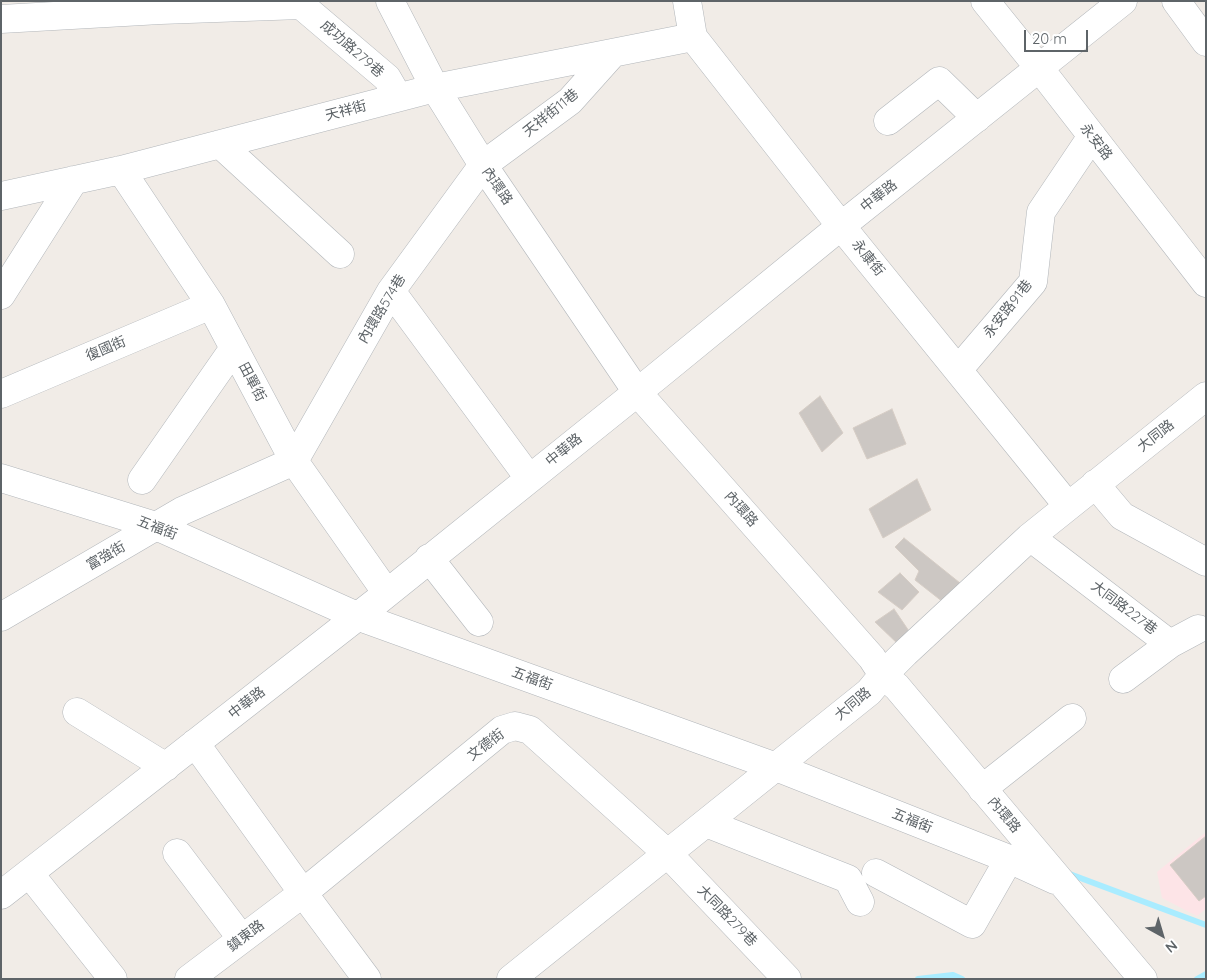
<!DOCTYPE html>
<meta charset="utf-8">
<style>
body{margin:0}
#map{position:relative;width:1207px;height:980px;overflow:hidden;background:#f1ece7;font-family:Quicksand,sans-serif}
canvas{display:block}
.frame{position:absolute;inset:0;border:2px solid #5e6468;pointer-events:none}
.north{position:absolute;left:1137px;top:910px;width:50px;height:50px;-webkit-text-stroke:4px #fff;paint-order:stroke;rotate:141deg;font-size:14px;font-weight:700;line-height:20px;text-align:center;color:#5e6468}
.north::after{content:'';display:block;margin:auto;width:18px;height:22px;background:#5e6468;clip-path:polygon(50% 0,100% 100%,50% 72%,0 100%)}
.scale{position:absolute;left:1024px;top:30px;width:64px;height:22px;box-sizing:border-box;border:2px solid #5e6468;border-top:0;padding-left:6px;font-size:15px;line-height:18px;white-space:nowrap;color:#5e6468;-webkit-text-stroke:4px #fff;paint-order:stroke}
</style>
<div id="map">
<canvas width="1207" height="980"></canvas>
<div class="frame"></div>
<div class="north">N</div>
<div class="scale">20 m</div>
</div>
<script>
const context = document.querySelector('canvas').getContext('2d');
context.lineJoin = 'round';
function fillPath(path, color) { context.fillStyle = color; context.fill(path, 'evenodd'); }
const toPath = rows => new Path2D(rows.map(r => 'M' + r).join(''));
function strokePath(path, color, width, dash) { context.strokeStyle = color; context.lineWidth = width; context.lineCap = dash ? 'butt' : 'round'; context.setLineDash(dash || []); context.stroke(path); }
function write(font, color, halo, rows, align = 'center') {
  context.font = font + ' Quicksand,"Noto Sans TC",sans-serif'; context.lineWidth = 4; context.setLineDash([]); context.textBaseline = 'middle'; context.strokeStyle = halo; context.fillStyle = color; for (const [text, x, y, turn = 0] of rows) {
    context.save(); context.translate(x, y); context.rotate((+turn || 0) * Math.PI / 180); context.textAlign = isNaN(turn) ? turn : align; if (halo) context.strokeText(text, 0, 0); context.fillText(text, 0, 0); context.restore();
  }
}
fillPath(toPath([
 [1206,832,1206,909,1197,916,1162,898,1157,872]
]), '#fde4e7');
strokePath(toPath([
 [1067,873,1206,925],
 [918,979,953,975,962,979],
 [1197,979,1206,974]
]), '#a9ecff', 6);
const building = toPath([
 [820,396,843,433,822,452,799,413,820,396],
 [892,409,906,444,867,459,853,428,892,409],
 [917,479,931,510,883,538,869,509,917,479],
 [904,538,960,583,943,602,915,580,919,571,895,547,904,538],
 [900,573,919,592,902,610,878,592,900,573],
 [894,609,911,634,900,646,875,622,894,609],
 [1206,836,1206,896,1199,901,1170,865,1206,836]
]);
fillPath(building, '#ccc7c3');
strokePath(building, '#d6cdc5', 1);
const minor = toPath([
 [390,1,435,88,483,165,637,392,872,658,883,675,897,687,1143,979],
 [687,1,693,37,841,226,1068,506],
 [985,1,1040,69,1206,283],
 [1176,1,1206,42],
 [1,19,160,10,301,5,387,78,398,97],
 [888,121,939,81,977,118],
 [220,144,340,254],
 [121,170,211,305,294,461,386,592],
 [1,196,121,170,435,88,693,37],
 [391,291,529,478],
 [1,295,74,180],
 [958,370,1033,282,1041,212,1092,136],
 [1,394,211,305],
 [1,478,156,526,357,616,776,767,1009,859,1055,880],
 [142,480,234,348],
 [1095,484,1122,516,1206,562],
 [1030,537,1170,644,1123,679],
 [429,558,479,622],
 [1,617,182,511,294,461,391,291,483,165,570,101,613,53],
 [1170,644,1198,629],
 [77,712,166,767],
 [195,743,303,893,367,979],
 [982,789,1072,718],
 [706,823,848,879,860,902],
 [177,853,242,939],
 [29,873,113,979],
 [876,873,972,924,1009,859],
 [1,895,380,599,655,378,841,226,1123,1],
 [189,979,303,893,502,730,515,726,530,730,668,854,787,979],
 [511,979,869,692,883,675,905,653,1030,537,1206,396]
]);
strokePath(minor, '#b2b6ba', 29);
strokePath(minor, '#fff', 28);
write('14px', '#5e6468', '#fff', [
 ["成功路279巷",352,49,41],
 ["天祥街",346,111,-15],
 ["天祥街11巷",551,113,-39],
 ["永安路",1096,142,52],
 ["內環路",497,186,56],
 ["中華路",879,196,-38],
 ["永康街",868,258,51],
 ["內環路574巷",382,309,-59],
 ["永安路91巷",1008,309,-52],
 ["復國街",106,349,-23],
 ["田單街",252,382,62],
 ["大同路",1156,436,-38],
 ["中華路",564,450,-39],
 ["內環路",741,509,49],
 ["五福街",157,528,21],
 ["富強街",106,556,-30],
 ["大同路227巷",1124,608,37],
 ["五福街",532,679,20],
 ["中華路",247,703,-38],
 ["大同路",853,704,-40],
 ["文德街",486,745,-37],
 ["內環路",1004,815,50],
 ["五福街",912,821,22],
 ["大同路279巷",727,916,46],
 ["鎮東路",246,936,-37]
]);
</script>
